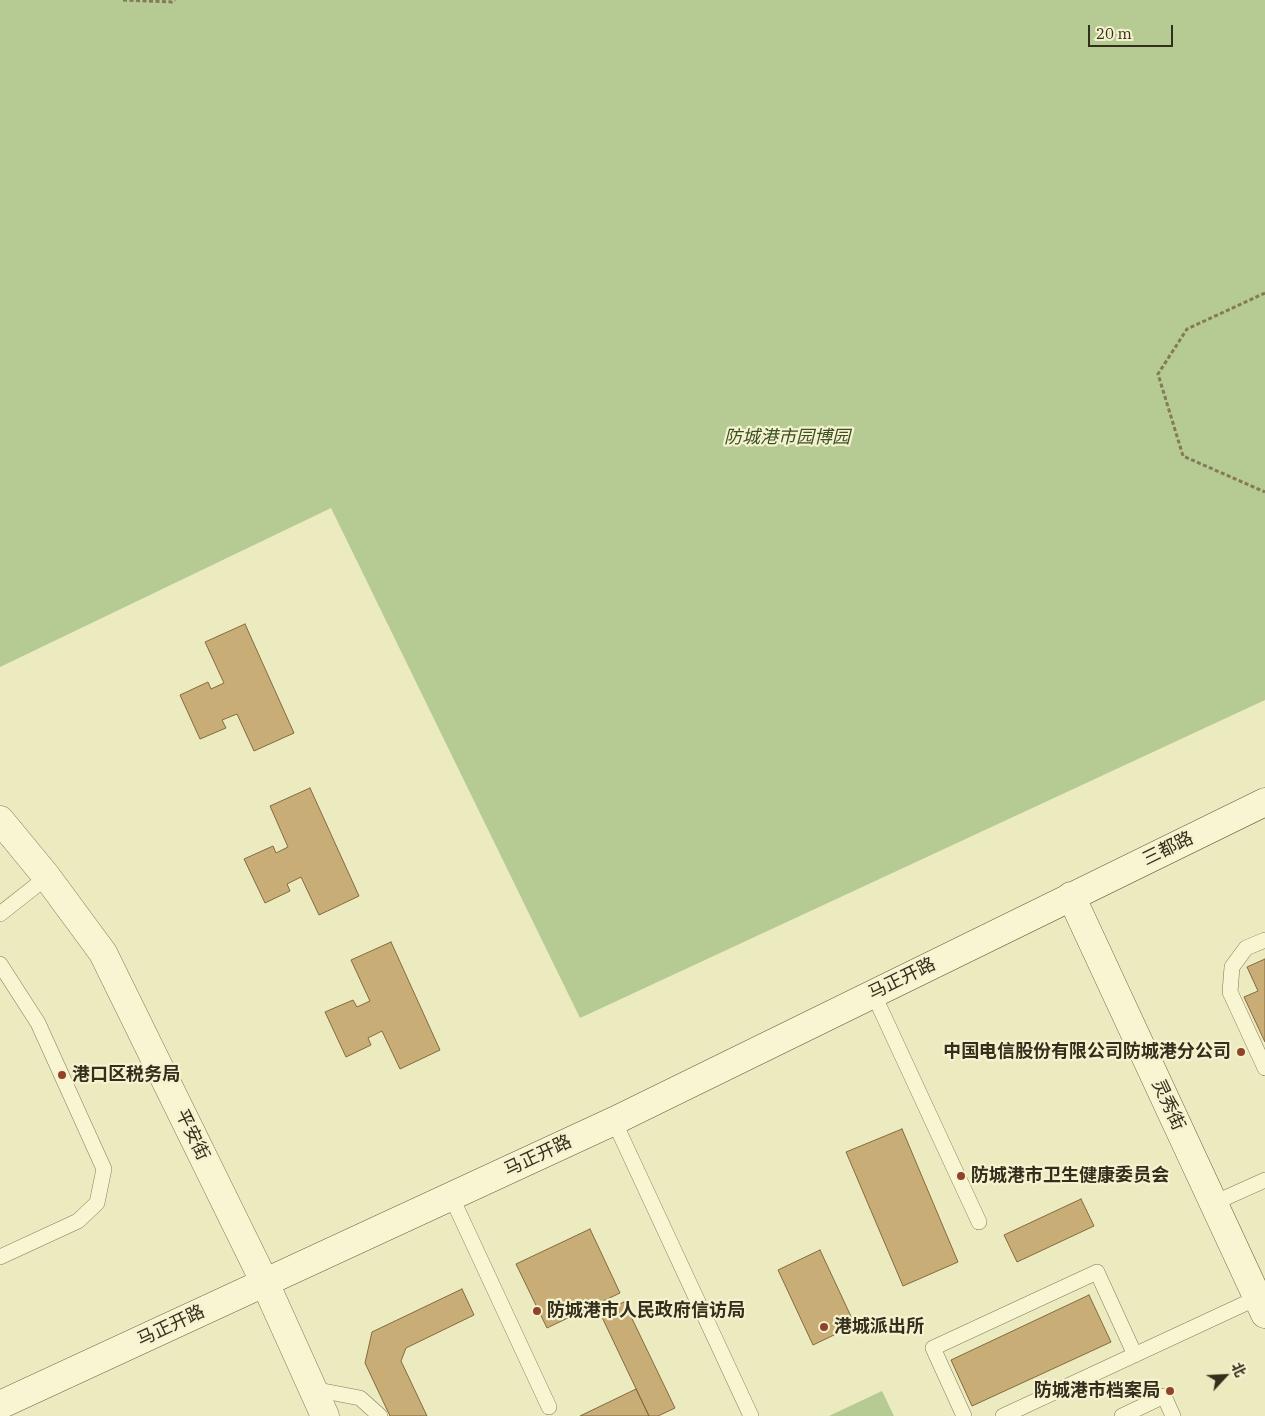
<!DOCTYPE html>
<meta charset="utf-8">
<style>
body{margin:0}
#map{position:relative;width:1265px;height:1416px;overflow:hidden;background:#eceabf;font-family:"IBM Plex Serif","Noto Sans SC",serif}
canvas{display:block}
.north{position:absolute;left:1200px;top:1351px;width:50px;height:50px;-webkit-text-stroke:4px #f4f2cf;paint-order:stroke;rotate:65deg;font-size:14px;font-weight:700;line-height:20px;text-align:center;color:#342e1c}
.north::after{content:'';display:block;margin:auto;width:18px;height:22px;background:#342e1c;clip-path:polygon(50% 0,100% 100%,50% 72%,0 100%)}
.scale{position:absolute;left:1088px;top:25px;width:85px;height:22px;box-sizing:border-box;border:2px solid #342e1c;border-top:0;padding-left:6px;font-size:15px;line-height:18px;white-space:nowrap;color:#342e1c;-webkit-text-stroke:4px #f4f2cf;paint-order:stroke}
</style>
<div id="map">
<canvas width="1265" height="1416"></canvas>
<div class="north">北</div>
<div class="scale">20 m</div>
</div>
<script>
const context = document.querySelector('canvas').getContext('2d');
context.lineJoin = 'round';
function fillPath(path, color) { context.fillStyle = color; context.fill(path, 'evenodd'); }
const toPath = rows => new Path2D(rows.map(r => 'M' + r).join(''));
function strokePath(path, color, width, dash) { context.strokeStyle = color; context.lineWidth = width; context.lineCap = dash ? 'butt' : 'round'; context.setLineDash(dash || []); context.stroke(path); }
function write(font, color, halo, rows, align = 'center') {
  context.font = font + ' "IBM Plex Serif","Noto Sans SC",serif'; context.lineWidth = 4.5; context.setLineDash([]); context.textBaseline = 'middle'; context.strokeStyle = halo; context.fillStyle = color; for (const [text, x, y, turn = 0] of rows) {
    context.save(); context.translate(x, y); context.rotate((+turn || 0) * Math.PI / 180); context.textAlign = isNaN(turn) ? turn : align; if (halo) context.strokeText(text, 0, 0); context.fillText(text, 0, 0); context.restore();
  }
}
fillPath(toPath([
 [0,0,1265,0,1265,700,580,1018,331,508,0,667],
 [882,1391,894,1416,829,1416]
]), '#b6ca94');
const building = toPath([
 [245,624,294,733,254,751,237,714,222,720,226,728,200,739,180,695,208,682,211,689,224,683,205,642,245,624],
 [310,788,359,896,319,915,301,877,287,884,290,891,265,903,244,859,273,846,276,853,288,847,270,806,310,788],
 [391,942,440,1050,400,1069,382,1031,368,1038,371,1045,346,1057,325,1012,353,1000,357,1007,370,1001,351,960,391,942],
 [1265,959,1265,1042,1244,997,1258,991,1247,967,1265,959],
 [902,1129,958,1262,903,1286,846,1152,902,1129],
 [1081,1199,1094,1226,1017,1262,1004,1235,1081,1199],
 [590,1229,620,1293,547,1328,516,1264,590,1229],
 [820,1250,855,1325,813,1345,778,1270,820,1250],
 [462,1289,474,1315,406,1348,401,1361,427,1416,390,1416,365,1363,372,1332,462,1289],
 [1089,1295,1111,1342,972,1406,951,1360,1089,1295],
 [624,1302,675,1408,658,1416,649,1416,600,1313,624,1302],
 [636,1389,649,1416,580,1416,636,1389]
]);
fillPath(building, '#c9ad76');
strokePath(building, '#836a3f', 1);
const service = toPath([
 [0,914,47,877],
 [1265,940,1246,948,1232,967,1230,992,1265,1068],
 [0,964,38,1023,104,1169,97,1203,78,1221,0,1257],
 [873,993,979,1222],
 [614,1121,751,1416],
 [451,1196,549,1407],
 [1214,1203,1265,1180],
 [313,1389,360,1398,380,1416],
 [964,1416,933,1348,1097,1272,1135,1355],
 [1003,1416,1257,1298],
 [1122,1416,1164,1396,1173,1416]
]);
const minor = toPath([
 [0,820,47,877,103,953,265,1283,325,1416]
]);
const secondary = toPath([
 [1071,896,1265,1314],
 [0,1405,614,1121,1265,802]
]);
strokePath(service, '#847a58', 16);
strokePath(minor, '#847a58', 29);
strokePath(secondary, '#665b3c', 29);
strokePath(toPath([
 [123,0,172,2,175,0],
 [1265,293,1187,329,1158,374,1183,456,1265,492]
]), '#847a58', 3, [4, 2.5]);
strokePath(service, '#f7f5d2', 15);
strokePath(minor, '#f7f5d2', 28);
strokePath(secondary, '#f7f5d2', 28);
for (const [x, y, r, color] of [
 [1241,1052,5,"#91432a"],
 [62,1075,5,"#91432a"],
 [961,1176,5,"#91432a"],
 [537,1311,5,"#91432a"],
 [824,1327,5,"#91432a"],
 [1170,1391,5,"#91432a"]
]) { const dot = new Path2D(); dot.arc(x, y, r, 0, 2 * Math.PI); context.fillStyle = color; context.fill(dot); strokePath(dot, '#f4f2cf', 2); }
write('italic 18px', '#3a5023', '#f4f2cf', [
 ["防城港市园博园",787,438]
]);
write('18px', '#342e1c', '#f4f2cf', [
 ["三都路",1168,849,-26],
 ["马正开路",902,979,-26],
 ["灵秀街",1168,1105,65],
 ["平安街",192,1135,64],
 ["马正开路",538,1156,-25],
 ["马正开路",171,1326,-25]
]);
write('bold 18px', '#342e1c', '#f4f2cf', [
 ["中国电信股份有限公司防城港分公司",1231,1052,"right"],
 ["港口区税务局",72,1075],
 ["防城港市卫生健康委员会",971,1176],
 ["防城港市人民政府信访局",547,1311],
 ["港城派出所",834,1327],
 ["防城港市档案局",1160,1391,"right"]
], 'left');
</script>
